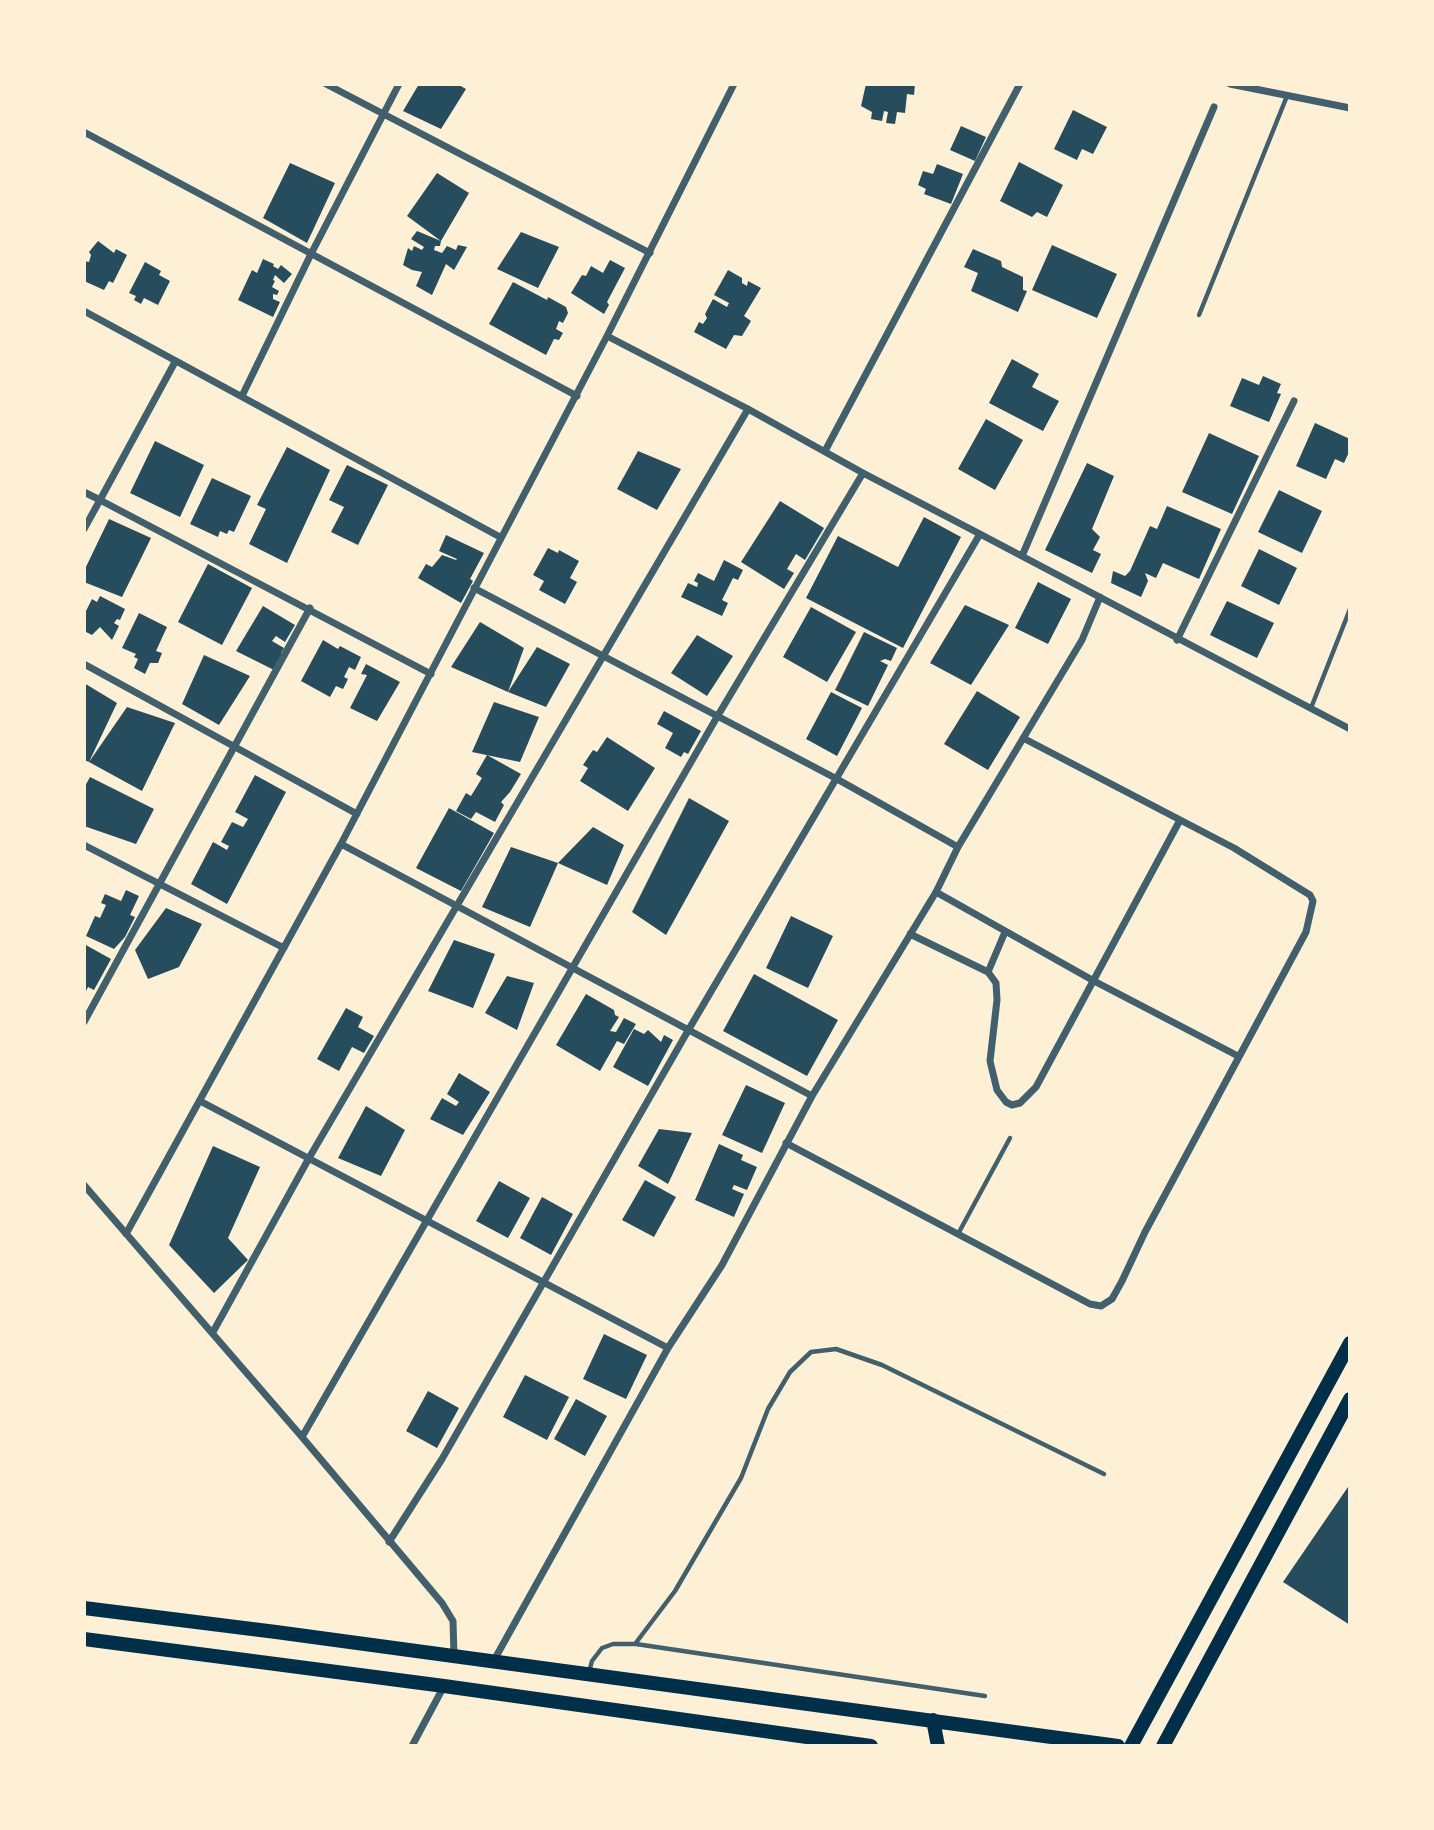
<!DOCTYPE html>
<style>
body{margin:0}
#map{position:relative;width:1434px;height:1830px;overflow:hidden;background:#fdf0d5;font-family:"Fira Sans",sans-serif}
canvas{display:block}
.frame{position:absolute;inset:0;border:86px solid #fdf0d5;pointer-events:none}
</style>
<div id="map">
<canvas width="1434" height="1830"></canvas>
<div class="frame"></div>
</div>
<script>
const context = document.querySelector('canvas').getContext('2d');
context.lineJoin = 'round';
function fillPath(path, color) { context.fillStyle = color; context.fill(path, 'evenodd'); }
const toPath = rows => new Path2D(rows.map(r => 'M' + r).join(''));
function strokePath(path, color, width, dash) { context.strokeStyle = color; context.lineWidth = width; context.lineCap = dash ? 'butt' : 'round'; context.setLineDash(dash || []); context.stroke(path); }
fillPath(toPath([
 [419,84,457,84,466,89,441,129,403,111],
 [866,84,915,84,914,95,907,94,905,113,897,112,895,124,886,123,888,112,884,111,882,121,871,119,872,112,861,106],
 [1073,110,1107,127,1093,154,1082,149,1077,160,1054,149],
 [961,126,986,137,975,161,950,150],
 [1019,162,1063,185,1047,217,1037,212,1032,217,1000,201],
 [290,163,335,183,307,243,263,218],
 [937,164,963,174,951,204,924,194,926,189,918,185,923,171,933,174],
 [437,173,469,193,441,241,407,216],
 [417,231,441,241,440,246,435,246,434,250,442,253,447,246,456,250,458,245,467,247,454,270,446,264,432,295,416,286,422,272,412,270,403,265,408,248,412,251,414,246,422,250,424,247,411,239],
 [521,232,559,247,538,288,497,269],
 [98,241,114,253,116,249,127,255,113,283,109,281,104,290,84,281,84,261,89,262,91,255,89,252],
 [1052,245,1117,274,1097,318,1032,290],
 [973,249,1001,261,1002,267,1023,277,1023,290,1027,291,1018,312,971,291,978,273,964,267],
 [263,259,274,264,273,266,278,269,281,265,292,274,284,283,275,275,273,280,275,281,272,287,279,291,277,295,273,294,273,299,280,302,273,317,238,300,252,270,257,273],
 [610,260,625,268,607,302,609,305,604,314,571,293,582,275,586,276,591,266,603,273],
 [145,262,161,271,159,275,170,281,158,305,144,298,141,304,134,300,136,296,129,293],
 [728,270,742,278,742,283,747,286,748,281,761,288,744,316,751,321,742,336,734,335,726,349,694,332,699,322,703,324,707,318,705,314,713,299,727,307,729,303,714,295],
 [513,282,547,300,548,297,566,307,568,313,563,323,559,321,556,329,563,333,559,340,554,339,546,355,489,324],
 [1012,359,1039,374,1032,387,1059,401,1043,431,989,403],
 [1263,376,1281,384,1277,393,1281,394,1269,422,1230,406,1242,378,1259,385],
 [986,419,1023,440,995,490,958,469],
 [1315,423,1350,439,1350,450,1344,463,1335,459,1326,479,1296,466],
 [1209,433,1259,456,1232,514,1182,492],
 [155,441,204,465,180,517,130,493],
 [287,447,330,470,287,563,249,544,266,509,257,505],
 [638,451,681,469,657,510,617,489],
 [1087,463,1114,476,1092,529,1100,537,1093,550,1101,554,1092,573,1045,550],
 [347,465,388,485,358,545,331,532,344,507,329,500],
 [212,478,251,496,234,532,229,530,227,534,220,531,218,537,190,524],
 [1279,490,1322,511,1302,553,1258,532],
 [780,501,824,528,805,560,796,554,787,569,794,573,784,589,741,562],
 [1167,506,1221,529,1199,579,1163,563,1156,578,1145,573,1148,581,1141,597,1111,583,1113,571,1125,576,1130,571,1150,526,1157,529],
 [924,517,961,537,903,648,806,598,838,536,898,567],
 [109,519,151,538,122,597,84,582,84,571],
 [446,535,484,553,470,579,473,581,461,603,418,578,426,564,432,567,442,555,456,560,457,559,439,551],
 [548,548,558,553,559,550,579,561,570,578,577,582,565,604,539,590,544,581,533,575],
 [1259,549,1297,568,1279,605,1241,586],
 [724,560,743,570,738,580,733,578,722,600,728,603,722,616,681,597,688,583,697,587,698,583,694,581,698,573,714,581],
 [208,564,252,588,222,645,178,622],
 [1038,582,1071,599,1048,644,1015,628],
 [100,596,125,609,120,620,117,619,114,623,119,626,112,640,100,627,92,635,84,631,84,615,92,599,97,602],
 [1227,601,1274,623,1257,658,1210,635],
 [965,605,1009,625,971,685,930,663],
 [263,606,295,625,285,642,276,636,272,641,284,648,281,653,283,654,274,670,236,651],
 [811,607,856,632,827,682,783,657],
 [139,613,167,627,156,651,162,653,158,663,150,663,145,674,134,668,138,659,134,657,136,654,122,648],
 [480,622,524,648,508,692,537,647,570,664,546,707,508,692,451,667],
 [864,632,897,648,891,661,885,659,880,661,888,665,868,706,835,690],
 [697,635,733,656,707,696,671,673],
 [323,640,338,649,340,646,361,657,355,670,349,667,344,677,348,679,343,689,336,686,330,697,301,681],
 [204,655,250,676,219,725,182,704],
 [366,664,400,682,377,721,350,708,367,675,361,674],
 [84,683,117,703,89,762,127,707,175,723,142,791,89,762,84,760],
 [977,691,1020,717,988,770,944,744],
 [831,692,862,708,837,756,806,739],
 [494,702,539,717,520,762,472,752],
 [664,711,701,731,688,754,684,752,681,757,665,748,673,733,657,724],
 [607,737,655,768,628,811,580,781,588,768,583,765,593,750,597,752],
 [487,755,521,774,510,792,501,802,504,805,495,822,476,812,471,819,456,811,466,793,471,796,482,778,476,774],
 [255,775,286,792,227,904,191,884,213,842,227,850,229,846,221,842,232,822,243,827,248,819,235,812],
 [90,777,154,809,136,844,84,826,84,788],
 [689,798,729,821,666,935,632,912],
 [449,808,494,833,461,891,416,868],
 [593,827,624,845,607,885,558,863,530,927,482,907,511,847,558,863],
 [126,890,139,896,130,915,135,917,125,937,114,949,86,936,95,916,100,918,106,905,101,903,105,894,121,901],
 [166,908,202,924,179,967,148,979,135,950],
 [791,916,833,936,808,988,766,968],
 [454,940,495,954,473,1008,428,991],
 [84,944,111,959,94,990,88,987,84,995],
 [754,974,838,1020,807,1076,723,1031],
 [507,976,534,983,517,1030,485,1013],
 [586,994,614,1010,615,1015,619,1017,610,1031,616,1032,624,1018,636,1024,624,1044,617,1041,600,1071,556,1045],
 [346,1008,363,1017,358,1027,374,1036,364,1053,352,1047,339,1071,317,1059],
 [634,1029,644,1034,648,1030,661,1042,664,1035,673,1040,648,1086,613,1067],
 [459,1073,490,1092,463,1135,430,1119,442,1098,456,1106,459,1102,447,1094],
 [746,1085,785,1103,762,1153,722,1135],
 [366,1106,405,1130,381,1176,338,1158],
 [659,1129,692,1133,668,1184,638,1166],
 [719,1144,743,1155,741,1160,757,1167,747,1190,734,1185,732,1189,744,1194,734,1217,695,1200],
 [213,1146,260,1167,228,1238,248,1260,214,1293,169,1245],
 [645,1180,676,1197,654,1237,622,1220],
 [499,1181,530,1198,508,1238,476,1221],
 [542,1197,573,1214,551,1255,520,1238],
 [604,1334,647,1355,626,1399,583,1379],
 [525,1375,569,1397,547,1440,503,1417],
 [428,1391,459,1408,437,1448,406,1431],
 [576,1399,607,1416,585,1456,554,1439],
 [1350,1484,1350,1625,1283,1582]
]), '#264d5e');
strokePath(toPath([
 [1199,315,1287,96],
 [1311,708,1350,609],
 [958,1234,1010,1138],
 [636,1644,985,1696],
 [589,1672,592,1661,602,1648,613,1644,635,1644,675,1591,741,1478,768,1409,790,1372,811,1352,836,1349,882,1365,1104,1474]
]), '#3f606c', 4.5);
strokePath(toPath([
 [326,84,650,253],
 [1230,84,1350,108],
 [84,132,577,396],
 [84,311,500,537],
 [607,336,734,84],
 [175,362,100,500,431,674],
 [242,396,311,254,399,84],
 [825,451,1020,84],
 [84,492,100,500,84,529],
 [1022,556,1214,107],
 [474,588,837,779,958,847],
 [1177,640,1294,401],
 [84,664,357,814],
 [84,845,284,948],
 [936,892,1094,981,1238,1056],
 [910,934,988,972,996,983,997,1000,990,1061,997,1090,1006,1102,1012,1105,1020,1103,1036,1087,1180,820],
 [988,972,1005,932],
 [84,1022,310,608],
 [812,1096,341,844,607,336,748,409,863,473],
 [200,1101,668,1348],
 [786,1143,1090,1304,1101,1306,1112,1299,1122,1281,1145,1232,1306,932,1313,901,1310,895,1234,848,1023,738],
 [84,1185,302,1437,442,1603,453,1621,454,1656],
 [126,1234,341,844],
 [213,1332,309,1158,748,409],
 [302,1437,717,717,863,473,980,534],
 [389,1542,442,1459,689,1029,980,534,1350,729],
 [493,1662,668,1348,722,1265,812,1096,936,892,958,847,1082,640,1100,597],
 [412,1746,444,1686]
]), '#3f606c', 7);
strokePath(toPath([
 [84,1608,276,1632,1118,1746],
 [84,1639,444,1686,871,1746],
 [933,1720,938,1746],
 [1131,1746,1350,1343],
 [1163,1746,1350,1399]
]), '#003049', 14);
</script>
